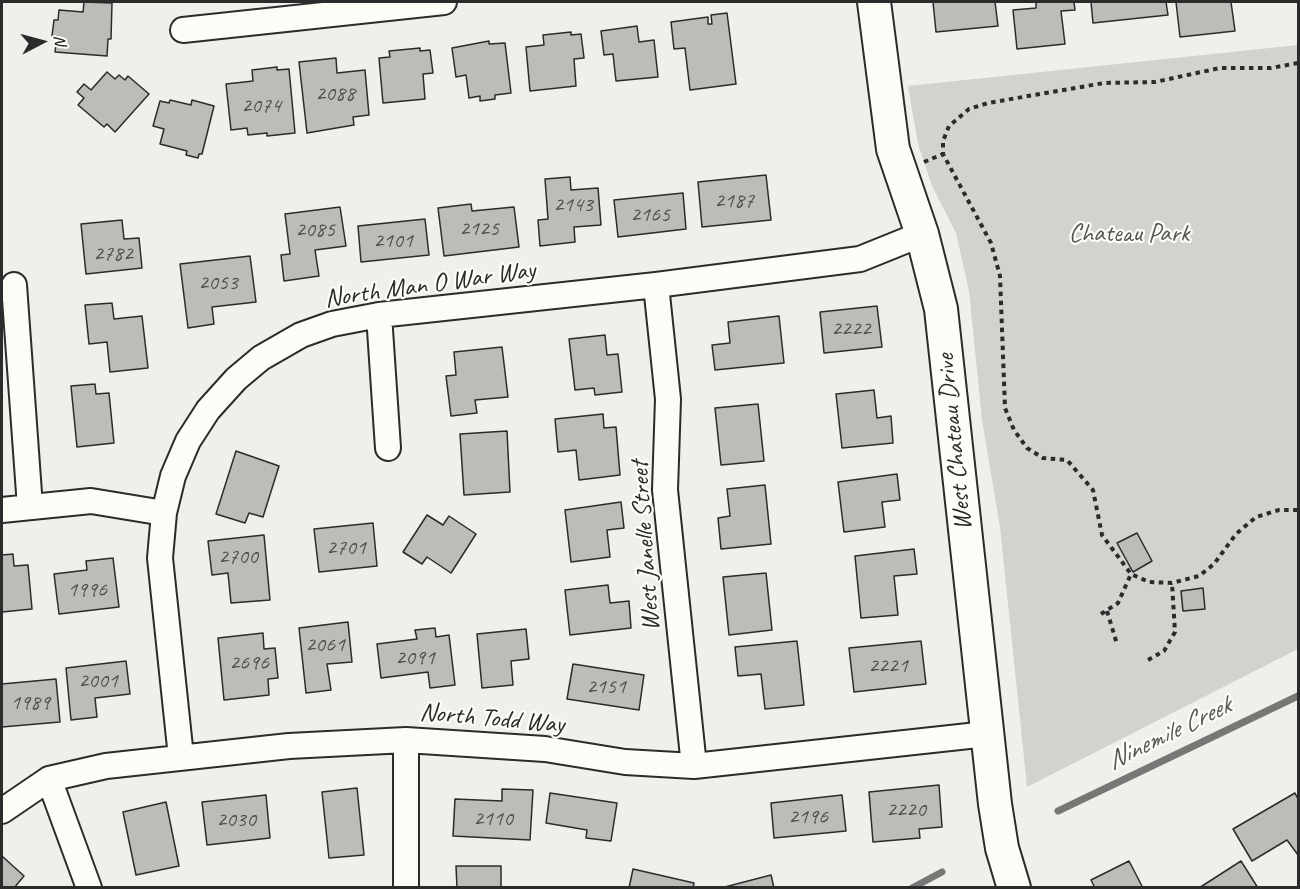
<!DOCTYPE html>
<style>
body{margin:0}
#map{position:relative;width:1300px;height:889px;overflow:hidden;background:#f0efeb;font-family:Caveat,sans-serif}
canvas{display:block}
.frame{position:absolute;inset:0;border:3px solid #2b2b2b;pointer-events:none}
.north{position:absolute;left:12px;top:12px;width:60px;height:60px;-webkit-text-stroke:4px #fdfcf7;paint-order:stroke;rotate:84deg;font-size:16px;font-weight:700;line-height:24px;text-align:center;color:#2b2b2b}
.north::after{content:'';display:block;margin:auto;width:21px;height:27px;background:#2b2b2b;clip-path:polygon(50% 0,100% 100%,50% 72%,0 100%)}
</style>
<div id="map">
<canvas width="1300" height="889"></canvas>
<div class="frame"></div>
<div class="north">N</div>
</div>
<script>
const context = document.querySelector('canvas').getContext('2d');
context.lineJoin = 'round';
function fillPath(path, color) { context.fillStyle = color; context.fill(path, 'evenodd'); }
const toPath = rows => new Path2D(rows.map(r => 'M' + r).join(''));
function strokePath(path, color, width, dash) { context.strokeStyle = color; context.lineWidth = width; context.lineCap = dash ? 'butt' : 'round'; context.setLineDash(dash || []); context.stroke(path); }
function write(font, color, halo, rows, align = 'center') {
  context.font = font + ' Caveat,sans-serif'; context.lineWidth = 4.5; context.setLineDash([]); context.textBaseline = 'middle'; context.strokeStyle = halo; context.fillStyle = color; for (const [text, x, y, turn = 0] of rows) {
    context.save(); context.translate(x, y); context.rotate((+turn || 0) * Math.PI / 180); context.textAlign = isNaN(turn) ? turn : align; if (halo) context.strokeText(text, 0, 0); context.fillText(text, 0, 0); context.restore();
  }
}
fillPath(toPath([
 [1298,45,1298,649,1027,787,1000,527,982,420,969,291,956,233,932,186,918,144,908,86]
]), '#d3d2cf');
strokePath(toPath([
 [1058,811,1298,696],
 [912,888,942,872]
]), '#777775', 7);
const building = toPath([
 [84,2,112,3,111,39,108,39,107,56,55,52,57,36,52,36,54,20,58,20,59,10,83,12,84,2],
 [933,2,995,2,998,26,936,32,933,2],
 [1036,2,1074,2,1075,10,1061,11,1065,44,1017,49,1013,10,1036,8,1036,2],
 [1091,2,1166,2,1168,15,1093,23,1091,2],
 [1176,2,1231,2,1235,31,1180,37,1176,2],
 [727,13,736,84,690,90,685,48,674,49,671,22,708,17,708,24,712,24,711,15,727,13],
 [637,26,639,42,654,40,658,77,616,81,613,54,604,55,601,31,637,26],
 [571,32,571,35,581,34,584,58,574,59,576,86,530,91,526,47,544,45,543,35,571,32],
 [489,41,489,44,505,43,511,93,495,95,495,99,480,101,480,96,469,98,466,75,456,77,452,48,489,41],
 [420,48,420,51,430,50,433,73,423,74,425,99,383,103,379,58,390,57,389,51,420,48],
 [336,58,337,73,365,70,369,115,353,117,354,125,307,133,299,62,336,58],
 [277,67,277,70,289,69,295,133,267,136,267,133,248,135,247,128,231,130,226,84,253,81,252,70,277,67],
 [107,72,115,79,119,75,125,80,128,76,149,94,115,132,107,124,104,127,78,105,84,98,77,92,84,84,91,90,107,72],
 [170,100,191,105,192,100,214,106,202,154,199,154,198,158,186,155,187,151,160,144,164,129,153,126,160,101,169,103,170,100],
 [766,175,771,220,702,227,698,182,766,175],
 [570,177,571,190,598,188,601,225,574,227,575,242,540,246,538,220,548,219,545,179,570,177],
 [683,193,686,229,618,237,614,200,683,193],
 [471,204,472,211,514,207,519,247,444,256,438,208,471,204],
 [340,207,346,246,315,250,319,276,284,281,281,255,290,254,285,214,340,207],
 [425,219,429,255,361,262,358,226,425,219],
 [122,220,124,239,139,238,142,268,86,274,81,224,122,220],
 [250,256,256,302,212,307,214,324,188,328,180,264,250,256],
 [112,303,114,319,142,316,148,368,110,372,107,342,89,344,85,305,112,303],
 [877,306,882,347,824,353,820,312,877,306],
 [779,316,784,363,715,370,712,345,730,343,728,322,779,316],
 [605,335,607,355,618,354,622,392,595,395,594,388,575,390,569,339,605,335],
 [502,347,508,397,475,400,477,413,451,416,446,376,456,375,454,352,502,347],
 [95,384,96,394,109,393,114,443,77,447,71,386,95,384],
 [874,390,877,418,891,416,893,443,842,448,836,394,874,390],
 [758,404,764,461,721,465,715,408,758,404],
 [603,414,604,428,616,427,620,475,579,480,576,450,558,452,555,419,603,414],
 [507,431,510,492,464,495,460,434,507,431],
 [236,451,279,466,263,517,249,513,245,523,216,514,236,451],
 [897,474,900,500,882,502,885,527,844,532,838,482,897,474],
 [765,485,771,544,721,549,718,518,730,516,727,489,765,485],
 [621,502,624,528,607,530,610,557,571,562,565,510,621,502],
 [427,515,443,525,449,516,476,534,451,573,427,557,422,564,403,552,427,515],
 [373,523,377,566,319,572,314,529,373,523],
 [1137,533,1152,561,1133,572,1117,543,1137,533],
 [264,535,270,600,231,603,228,573,212,575,208,541,264,535],
 [914,549,917,574,894,576,898,615,861,618,855,556,914,549],
 [13,554,14,566,28,565,32,609,2,612,2,555,13,554],
 [113,558,119,607,59,614,54,574,87,570,86,561,113,558],
 [766,573,772,630,729,635,723,577,766,573],
 [608,585,610,603,629,601,631,628,570,635,565,590,608,585],
 [1203,588,1205,609,1183,611,1181,591,1203,588],
 [348,622,352,662,327,664,331,690,306,693,299,628,348,622],
 [435,628,436,637,449,635,455,685,430,688,428,672,381,678,377,644,417,639,415,630,435,628],
 [526,629,529,659,511,661,513,685,482,688,477,634,526,629],
 [263,633,264,649,275,648,278,678,268,679,269,695,224,700,218,638,263,633],
 [797,641,804,705,765,709,761,674,738,676,735,647,797,641],
 [921,641,926,684,854,692,849,648,921,641],
 [126,661,130,694,95,698,97,717,71,720,66,668,126,661],
 [573,664,644,675,639,710,567,699,573,664],
 [56,679,60,722,2,727,2,684,56,679],
 [939,785,942,827,919,829,920,838,873,842,869,792,939,785],
 [357,788,364,855,329,858,322,792,357,788],
 [502,789,533,790,530,840,453,836,455,799,502,801,502,789],
 [550,793,617,803,611,841,586,838,587,830,546,823,550,793],
 [1295,793,1298,799,1298,855,1287,840,1252,861,1233,829,1295,793],
 [266,795,270,838,207,845,202,802,266,795],
 [842,795,846,831,774,838,771,803,842,795],
 [166,802,179,866,136,875,123,812,166,802],
 [2,856,24,876,14,888,2,888,2,856],
 [1129,861,1143,888,1095,888,1091,880,1129,861],
 [1241,861,1258,888,1199,888,1241,861],
 [456,866,501,866,501,888,457,888,456,866],
 [633,869,694,883,693,888,629,888,633,869],
 [771,875,774,888,721,888,771,875]
]);
fillPath(building, '#bdbcb8');
strokePath(building, '#2b2b2b', 1.5);
const minor = toPath([
 [183,30,444,2],
 [14,285,30,507],
 [656,285,668,399,665,490,694,766],
 [379,315,388,448],
 [2,510,91,501,164,513],
 [181,757,160,558,164,513,173,476,188,441,208,410,236,379,261,358,301,335,332,324,379,315,656,285,860,259,922,234],
 [49,779,89,888],
 [2,811,49,779,106,766,289,746,406,740,545,749,625,762,694,766,987,734],
 [406,888,406,740]
]);
const tertiary = toPath([
 [874,2,893,149,922,234,941,309,995,804,1002,848,1014,888]
]);
strokePath(minor, '#2b2b2b', 28);
strokePath(tertiary, '#2b2b2b', 36);
strokePath(toPath([
 [1298,63,1271,68,1220,68,1155,82,1104,83,988,103,969,109,949,126,943,141,943,154,991,243,1000,276,1005,408,1014,430,1027,448,1043,458,1067,460,1093,490,1102,535,1131,574,1149,582,1172,583,1199,576,1214,564,1236,534,1256,517,1279,510,1298,510],
 [924,162,943,154],
 [1107,611,1117,644],
 [1101,614,1118,603,1131,574],
 [1148,660,1164,651,1175,632,1172,583]
]), '#2b2b2b', 4, [4.5, 4.5]);
strokePath(minor, '#fdfcf7', 24);
strokePath(tertiary, '#fdfcf7', 32);
write('22px', '#504f4e', null, [
 ["2088",335,94],
 ["2074",261,106],
 ["2187",734,201],
 ["2143",573,205],
 ["2165",650,215],
 ["2125",479,229],
 ["2085",315,230],
 ["2101",393,241],
 ["2782",113,254],
 ["2053",218,283],
 ["2222",851,329],
 ["2701",346,548],
 ["2700",238,557],
 ["1996",87,590],
 ["2061",325,645],
 ["2091",415,658],
 ["2696",249,663],
 ["2221",888,666],
 ["2001",98,681],
 ["2151",606,687],
 ["1989",30,703],
 ["2220",906,810],
 ["2196",808,817],
 ["2110",493,819],
 ["2030",236,820]
]);
write('26px', '#555554', '#fdfcf7', [
 ["Chateau Park",1129,234]
]);
write('26px', '#2b2b2b', '#fdfcf7', [
 ["North Man O War Way",430,285,-8],
 ["West Chateau Drive",955,442,-96],
 ["West Janelle Street",646,546,-94],
 ["North Todd Way",492,719,5]
]);
write('italic 27px', '#575756', '#fdfcf7', [
 ["Ninemile Creek",1169,734,-26]
]);
</script>
